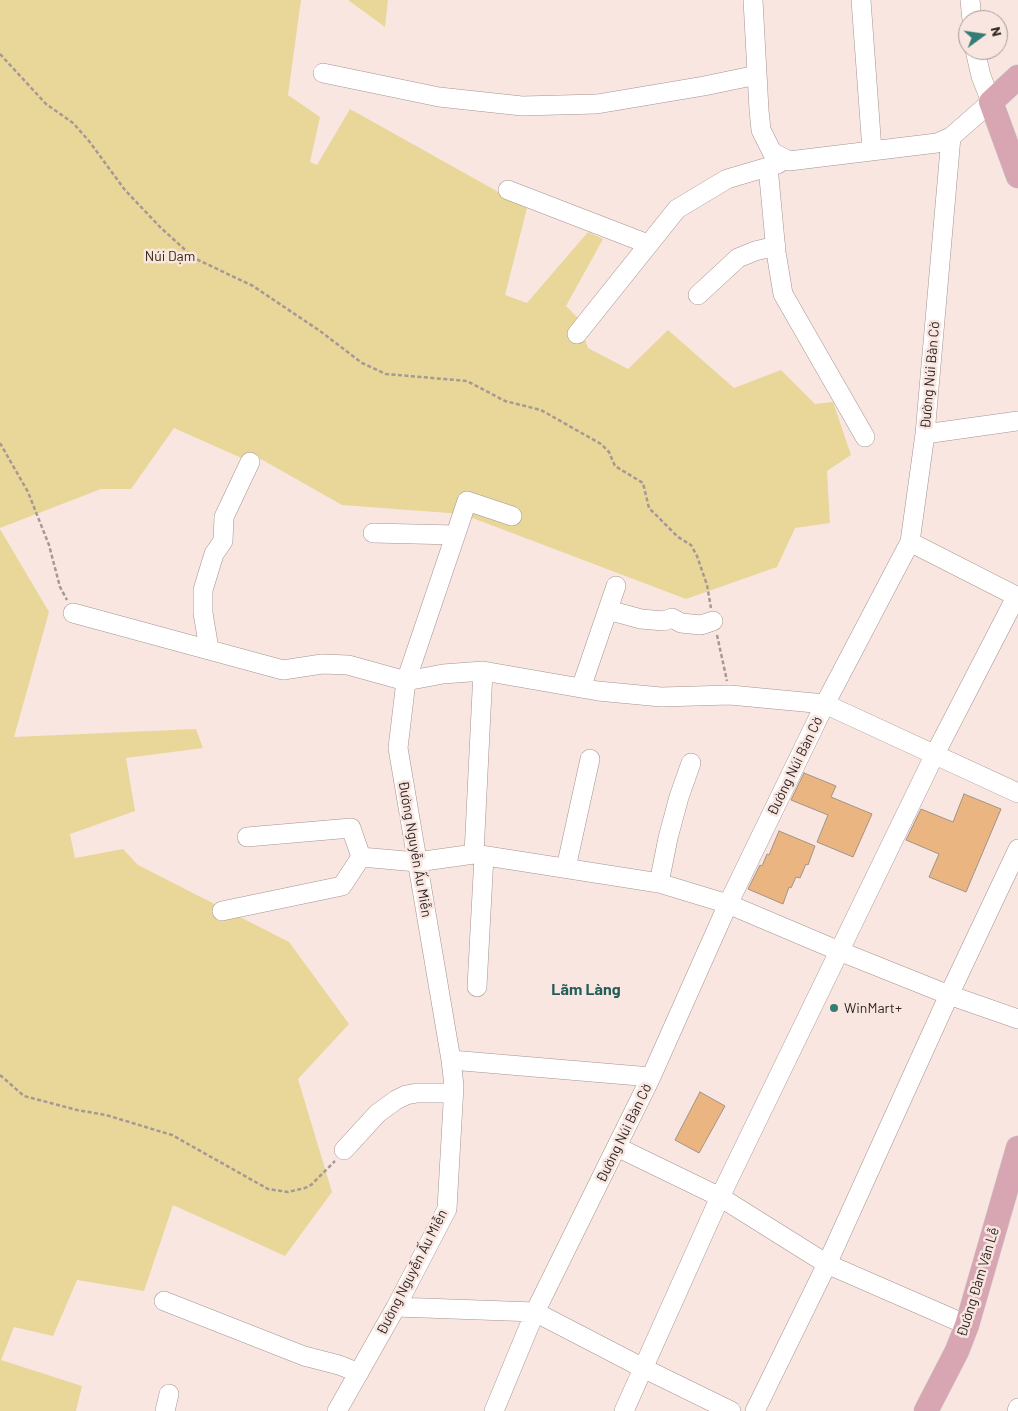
<!DOCTYPE html>
<meta charset="utf-8">
<style>
body{margin:0}
#map{position:relative;width:1018px;height:1411px;overflow:hidden;background:#f9e6e1;font-family:Barlow,sans-serif}
canvas{display:block}
.north{position:absolute;left:958px;top:10px;width:50px;height:50px;box-sizing:border-box;background:#f9e6e1;border:1px solid #a79995;border-radius:50%;rotate:76deg;font-size:14px;font-weight:700;line-height:20px;text-align:center;color:#2d2624}
.north::after{content:'';display:block;margin:auto;width:18px;height:22px;background:#357c75;clip-path:polygon(50% 0,100% 100%,50% 72%,0 100%)}
</style>
<div id="map">
<canvas width="1018" height="1411"></canvas>
<div class="north">N</div>
</div>
<script>
const context = document.querySelector('canvas').getContext('2d');
context.lineJoin = 'round';
function fillPath(path, color) { context.fillStyle = color; context.fill(path, 'evenodd'); }
const toPath = rows => new Path2D(rows.map(r => 'M' + r).join(''));
function strokePath(path, color, width, dash) { context.strokeStyle = color; context.lineWidth = width; context.lineCap = dash ? 'butt' : 'round'; context.setLineDash(dash || []); context.stroke(path); }
function write(font, color, halo, rows, align = 'center') {
  context.font = font + ' Barlow,sans-serif'; context.lineWidth = 5; context.setLineDash([]); context.textBaseline = 'middle'; context.strokeStyle = halo; context.fillStyle = color; for (const [text, x, y, turn = 0] of rows) {
    context.save(); context.translate(x, y); context.rotate((+turn || 0) * Math.PI / 180); context.textAlign = isNaN(turn) ? turn : align; if (halo) context.strokeText(text, 0, 0); context.fillText(text, 0, 0); context.restore();
  }
}
fillPath(toPath([
 [0,0,301,0,288,95,320,117,310,162,317,165,350,109,527,208,505,295,527,303,588,232,603,239,566,306,577,317,588,348,628,369,668,330,734,388,781,370,815,404,833,402,851,455,827,471,830,523,795,528,777,567,686,599,462,514,342,505,252,454,246,460,174,428,131,489,101,489,0,528],
 [348,0,388,0,385,27],
 [0,529,49,612,14,737,196,729,203,748,126,758,135,811,70,834,75,858,123,849,138,865,289,942,349,1024,298,1079,332,1192,285,1256,173,1205,144,1291,77,1280,53,1336,14,1327,1,1360,82,1386,76,1411,0,1411]
]), '#e8d799');
const building = toPath([
 [804,773,836,786,831,797,872,814,853,857,817,842,828,815,791,800,804,773],
 [964,794,1001,809,966,892,929,877,939,854,906,840,921,809,953,822,964,794],
 [779,831,815,846,808,865,806,864,800,878,796,877,791,888,789,887,783,904,748,889,760,865,762,866,767,854,769,855,779,831],
 [700,1092,725,1106,699,1153,675,1140,700,1092]
]);
fillPath(building, '#ebb582');
strokePath(building, '#a09388', 1);
const minor = toPath([
 [753,0,759,110,761,130,772,152,789,161,937,143,951,137],
 [861,0,872,150],
 [970,0,972,20],
 [323,73,439,97,522,106,597,104,704,86,757,75],
 [768,167,776,252,783,294,865,437],
 [508,190,648,244],
 [698,295,738,258,755,251,776,246],
 [577,334,677,209,727,179,778,164],
 [925,434,1018,421],
 [373,533,455,535],
 [910,542,1018,597],
 [608,610,641,619,664,621,672,618,681,623,701,625,713,621],
 [73,613,283,670,322,664,348,665,406,681,467,501,512,516],
 [209,649,203,613,203,590,214,554,223,541,224,517,250,462],
 [581,688,616,586],
 [247,837,351,828,361,857],
 [474,854,483,671],
 [566,868,590,759],
 [659,883,668,838,679,797,691,763],
 [222,911,342,886,361,857,417,862,474,854,659,883,728,904,839,951,949,995,1018,1019],
 [477,987,484,856],
 [451,1060,651,1077],
 [617,1147,720,1197,827,1264,967,1325],
 [344,1150,378,1113,396,1100,406,1095,417,1093,454,1093],
 [164,1301,304,1356,339,1365,359,1373],
 [396,1307,535,1312,643,1368,731,1411],
 [165,1411,169,1394],
 [337,1411,396,1307,447,1209,454,1086,451,1060,398,748,406,681,443,674,483,671,598,691,661,697,730,695,825,704,1018,793],
 [494,1411,535,1312,651,1077,728,904,825,704,910,542,925,434,951,137,991,102,981,76,975,50],
 [624,1411,720,1197,935,754,1016,597],
 [755,1411,827,1264,949,995,1018,849],
 [1017,1411,1018,1408]
]);
const major = toPath([
 [1018,77,991,102,1018,176],
 [926,1411,957,1351,967,1325,1018,1148]
]);
strokePath(minor, '#a5938f', 20);
strokePath(major, '#cdcbca', 25);
strokePath(toPath([
 [0,54,46,104,73,123,89,141,125,190,160,227,194,258,253,286,320,331,362,363,386,374,467,381,505,401,541,410,601,444,609,452,615,466,643,483,649,508,678,537,691,545,697,556,707,585,711,608],
 [0,443,28,492,49,545,60,587,67,600],
 [717,635,727,681],
 [0,1075,24,1096,77,1110,106,1115,172,1135,268,1189,288,1192,305,1188,311,1185,335,1161]
]), '#a69894', 2.5, [4, 2.5]);
strokePath(minor, '#fff', 19);
strokePath(major, '#d8a5b3', 24);
for (const [x, y, r, color] of [
 [834,1008,5,"#357c75"]
]) { const dot = new Path2D(); dot.arc(x, y, r, 0, 2 * Math.PI); context.fillStyle = color; context.fill(dot); strokePath(dot, '#f9e6e1', 2); }
write('14px', '#312909', '#f9e6e1', [
 ["Núi Dạm",170,256]
]);
write('14px', '#2d2624', '#f9e6e1', [
 ["Đường Núi Bàn Cờ",930,375,-85],
 ["Đường Núi Bàn Cờ",795,766,-64],
 ["Đường Nguyễn Ấu Miễn",415,849,80],
 ["Đường Núi Bàn Cờ",624,1133,-64],
 ["Đường Nguyễn Ấu Miễn",412,1272,-63],
 ["Đường Đàm Văn Lễ",978,1282,-73]
]);
write('14px', '#2d2624', '#f9e6e1', [
 ["WinMart+",844,1008]
], 'left');
write('bold 16px', '#255e58', '#f9e6e1', [
 ["Lãm Làng",586,990]
]);
</script>
